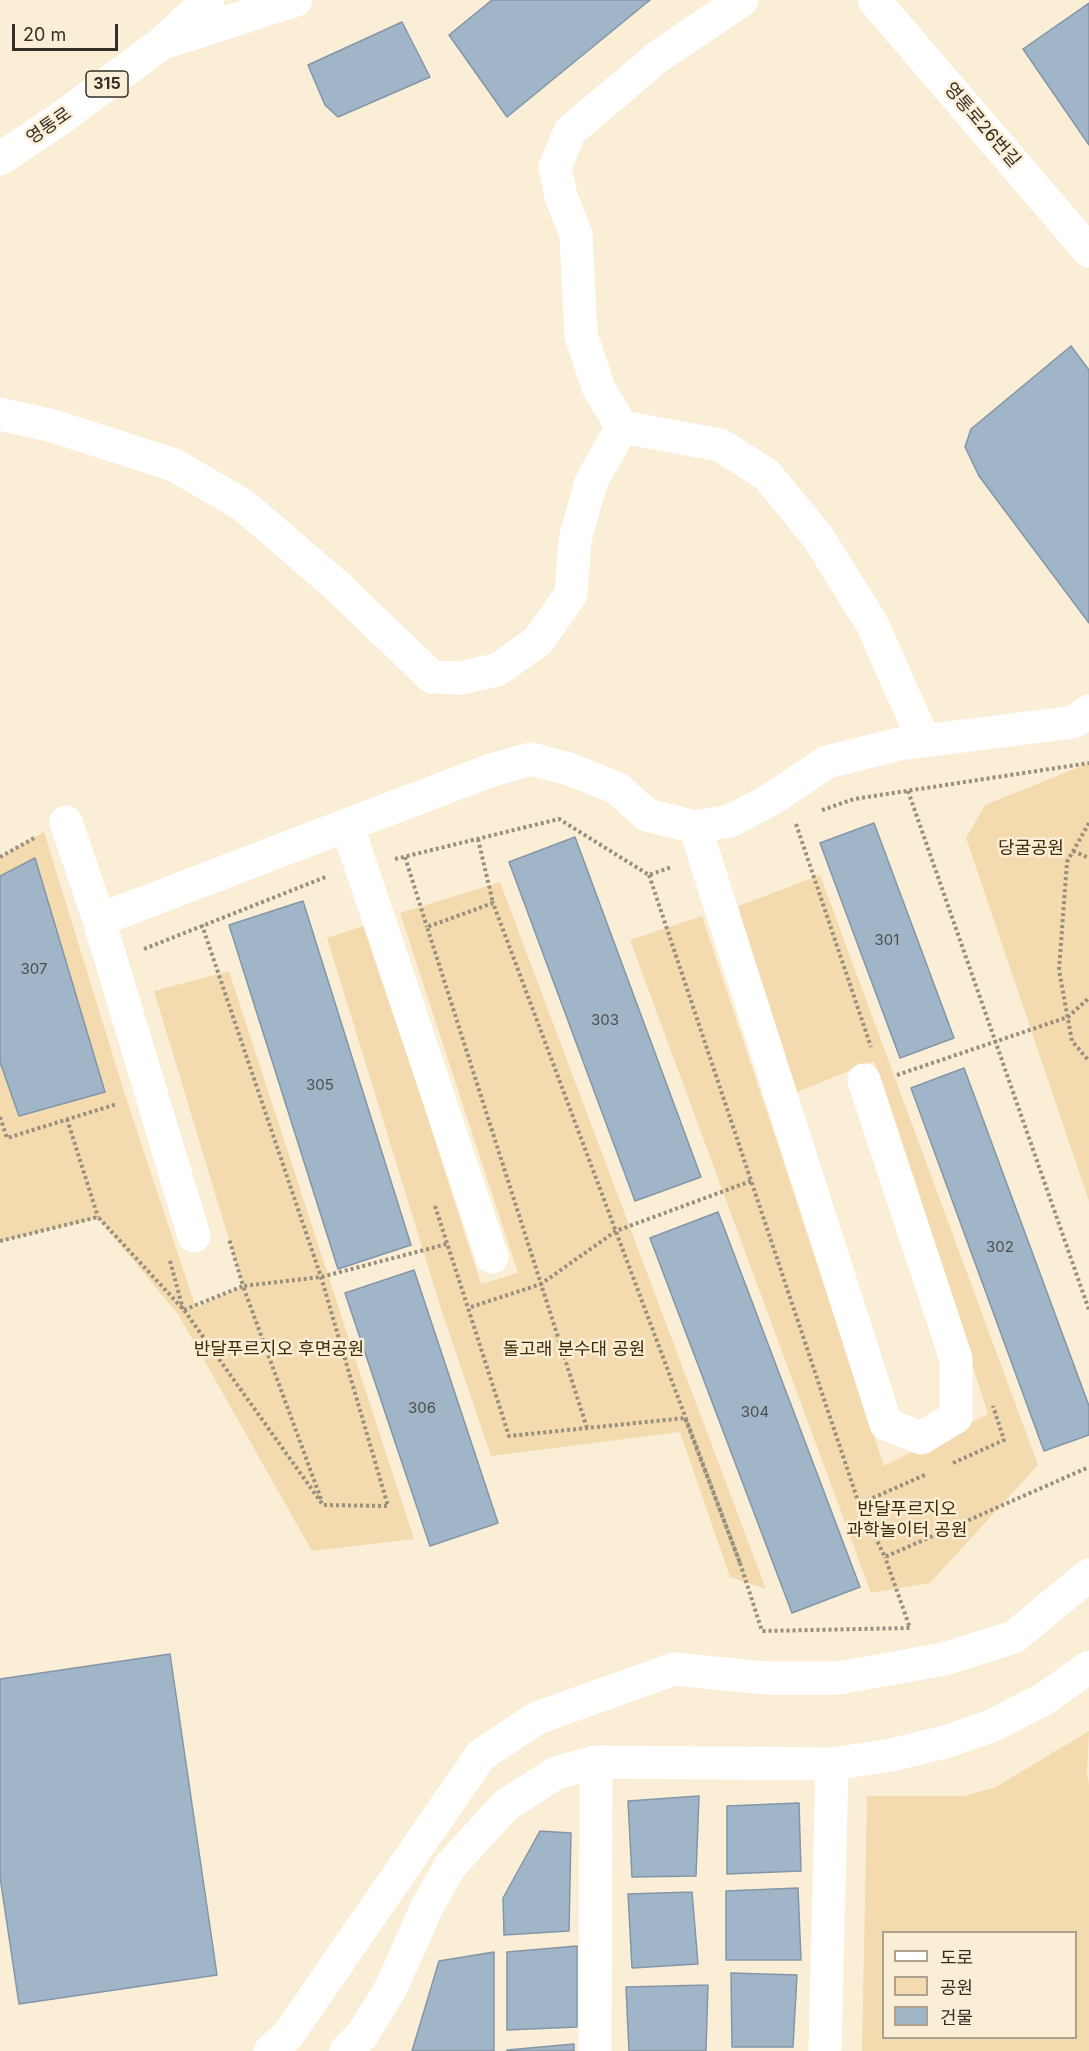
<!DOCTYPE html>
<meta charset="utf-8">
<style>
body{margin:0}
#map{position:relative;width:1089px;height:2051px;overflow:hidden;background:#fbeed6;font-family:Inter,"Noto Sans KR",sans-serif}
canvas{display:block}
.legend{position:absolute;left:882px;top:1931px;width:195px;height:108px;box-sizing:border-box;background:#fbeed6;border:2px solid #aba290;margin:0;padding:8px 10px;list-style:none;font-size:18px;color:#342f26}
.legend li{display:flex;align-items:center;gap:12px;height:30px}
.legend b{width:30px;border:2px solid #aba290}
.scale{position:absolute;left:12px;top:24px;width:106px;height:27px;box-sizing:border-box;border:3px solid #342f26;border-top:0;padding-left:8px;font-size:18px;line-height:21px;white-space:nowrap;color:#342f26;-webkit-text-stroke:4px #fbeed6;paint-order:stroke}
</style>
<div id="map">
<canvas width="1089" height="2051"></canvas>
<ul class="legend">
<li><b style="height:8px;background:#fff"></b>도로</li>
<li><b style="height:16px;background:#f4dbaf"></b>공원</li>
<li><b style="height:16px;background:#a1b5c8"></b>건물</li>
</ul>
<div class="scale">20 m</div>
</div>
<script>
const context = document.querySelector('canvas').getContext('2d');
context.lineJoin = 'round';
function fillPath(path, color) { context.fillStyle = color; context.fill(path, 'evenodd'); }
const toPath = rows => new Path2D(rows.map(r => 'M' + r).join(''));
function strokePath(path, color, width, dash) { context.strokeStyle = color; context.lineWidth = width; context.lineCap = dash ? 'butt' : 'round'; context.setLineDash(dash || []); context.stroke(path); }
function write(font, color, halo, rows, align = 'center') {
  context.font = font + ' Inter,"Noto Sans KR",sans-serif'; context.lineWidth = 5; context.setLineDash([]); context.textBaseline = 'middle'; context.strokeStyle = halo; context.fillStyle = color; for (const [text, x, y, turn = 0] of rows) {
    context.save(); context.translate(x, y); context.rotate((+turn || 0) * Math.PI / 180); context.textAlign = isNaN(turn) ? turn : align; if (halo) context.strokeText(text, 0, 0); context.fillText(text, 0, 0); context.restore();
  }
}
fillPath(toPath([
 [1089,763,1089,1201,966,838,985,805],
 [44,832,127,1101,196,1308,243,1286,154,991,229,971,414,1539,312,1551,178,1314,98,1218,0,1241,0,857],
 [820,875,1038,1465,930,1583,871,1593,630,940,702,916,884,1466,988,1414,874,1061,797,1092,736,907],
 [500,882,766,1589,730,1577,680,1432,491,1456,441,1309,327,938,366,925,481,1284,518,1273,400,913],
 [1089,1731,1087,1772,1089,1785,1089,2051,862,2051,867,1796,965,1796,996,1787],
 [884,1932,1076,1932,1076,2038,884,2038]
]), '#f4dbaf');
const building = toPath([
 [492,0,650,0,507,117,449,35,492,0],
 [1089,3,1089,145,1023,49,1089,3],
 [402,22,430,77,338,117,325,105,308,65,402,22],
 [1071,346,1089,370,1089,623,979,476,965,447,971,429,1071,346],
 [874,823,954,1038,900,1058,820,843,874,823],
 [575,837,701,1177,635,1201,509,862,575,837],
 [35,858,105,1092,19,1116,0,1062,0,876,35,858],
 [303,901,411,1245,338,1269,229,925,303,901],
 [964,1068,1089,1406,1089,1435,1044,1451,911,1088,964,1068],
 [718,1212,860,1587,792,1613,650,1238,718,1212],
 [414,1270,498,1523,430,1546,345,1293,414,1270],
 [170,1654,217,1975,19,2004,0,1877,0,1679,170,1654],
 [699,1796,696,1876,632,1877,628,1801,699,1796],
 [799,1803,801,1871,727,1874,727,1806,799,1803],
 [540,1831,571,1833,569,1931,504,1935,503,1898,540,1831],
 [798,1888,801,1960,726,1960,726,1891,798,1888],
 [692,1892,698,1964,632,1968,628,1894,692,1892],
 [577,1946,577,2027,507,2030,507,1952,577,1946],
 [494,1952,494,2051,412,2051,439,1961,494,1952],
 [731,1973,797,1975,793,2047,732,2047,731,1973],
 [708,1985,706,2051,629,2051,626,1987,708,1985],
 [574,2044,574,2051,507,2051,507,2050,574,2044]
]);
fillPath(building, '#a1b5c8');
strokePath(building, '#8396a8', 1.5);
strokePath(toPath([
 [908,791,1089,1310],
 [822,810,854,799,1089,763],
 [1089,823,1067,862,1059,970,1072,1041,1089,1061],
 [796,824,871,1047],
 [478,839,493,903],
 [1073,851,1089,858],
 [0,857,36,837],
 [405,857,427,927],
 [395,859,559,819,649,875,672,867],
 [649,875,859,1504,927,1474],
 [144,949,328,876],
 [897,1075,1068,1017,1089,998],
 [0,1117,7,1138,117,1104],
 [67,1119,98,1217],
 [435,1206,468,1308,509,1436,685,1418,740,1563,493,903,427,927,541,1284,468,1308],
 [0,1241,98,1217,184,1310,323,1505,388,1506,321,1277,202,925],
 [170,1261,183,1309],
 [184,1310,243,1286,229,1239],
 [587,1428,541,1284,616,1231,751,1181],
 [953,1463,1004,1440,993,1406],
 [321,1499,243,1286,321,1277,447,1244],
 [859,1504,885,1557,1089,1467],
 [740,1563,762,1631,910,1628,885,1557]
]), '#988f7f', 4, [3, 3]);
strokePath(toPath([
 [874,0,1089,251],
 [0,414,53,426,174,465,243,505,336,585,432,677,460,678,497,670,538,641,571,594,575,540,591,482,622,427,599,389,581,335,576,235,561,196,555,167,570,131,659,56,742,0],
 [622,427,720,445,767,475,818,537,872,624,924,741],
 [66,822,99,920,194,1236],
 [347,825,492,1257],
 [695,827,886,1424,921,1438,956,1417,956,1359,864,1080],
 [99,920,347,825,492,770,531,759,569,769,617,788,647,815,695,827,730,821,770,800,827,762,900,744,1074,722,1089,711],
 [270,2051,288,2035,481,1755,537,1718,674,1669,766,1678,839,1678,944,1659,1014,1637,1089,1575],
 [346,2051,362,2035,391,1988,427,1907,450,1866,506,1805,556,1773,596,1762,832,1764,891,1755,945,1742,991,1726,1044,1699,1089,1667],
 [595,2051,596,1762],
 [825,2051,832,1764]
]), '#fff', 33);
strokePath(toPath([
 [169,41,296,0],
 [0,159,61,118,162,43,208,0]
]), '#fff', 33);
write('15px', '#4f504e', null, [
 ["301",887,940],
 ["307",34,969],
 ["303",605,1020],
 ["305",320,1085],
 ["302",1000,1247],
 ["306",422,1408],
 ["304",755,1412]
]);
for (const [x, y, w] of [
 [107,84,42]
]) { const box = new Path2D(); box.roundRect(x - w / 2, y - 13, w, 26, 4.5); context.fillStyle = '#fbeed6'; context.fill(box); strokePath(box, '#342f26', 1.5); }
write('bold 16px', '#342f26', null, [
 ["315",107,84]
]);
write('18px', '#342f26', '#fbeed6', [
 ["영통로26번길",982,125,49],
 ["영통로",49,126,-35]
]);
write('18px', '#3f2d08', '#fbeed6', [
 ["당굴공원",1031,849],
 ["반달푸르지오 후면공원",279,1350],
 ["돌고래 분수대 공원",574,1350],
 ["반달푸르지오",907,1510],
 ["과학놀이터 공원",907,1531]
]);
</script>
